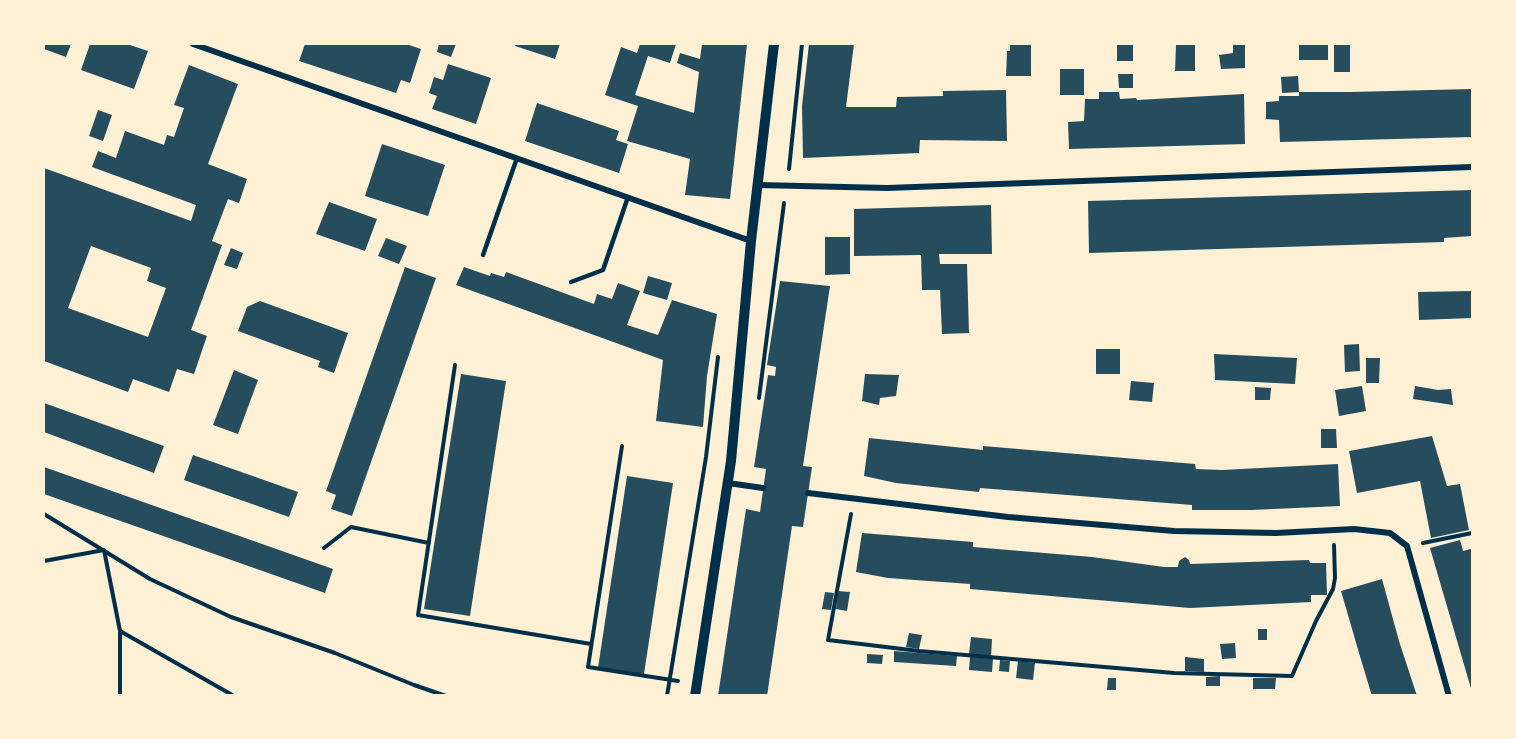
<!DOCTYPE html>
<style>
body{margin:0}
#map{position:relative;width:1516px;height:739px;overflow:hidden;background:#fdf0d5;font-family:"Fira Sans Condensed",sans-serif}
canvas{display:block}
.frame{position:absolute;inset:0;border:45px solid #fdf0d5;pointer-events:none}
</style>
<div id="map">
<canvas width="1516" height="739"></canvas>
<div class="frame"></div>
</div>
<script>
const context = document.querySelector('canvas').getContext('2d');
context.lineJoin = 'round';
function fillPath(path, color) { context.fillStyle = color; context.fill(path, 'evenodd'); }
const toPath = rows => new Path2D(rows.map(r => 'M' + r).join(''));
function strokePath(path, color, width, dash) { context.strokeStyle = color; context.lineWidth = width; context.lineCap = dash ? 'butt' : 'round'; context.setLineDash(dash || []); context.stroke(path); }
fillPath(toPath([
 [44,44,71,44,66,57,44,49],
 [90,44,127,44,148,51,134,89,81,70],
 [305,44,406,44,421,49,410,83,401,80,396,93,299,61],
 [439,44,456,44,451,57,437,52],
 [516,44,560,44,555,59,515,46],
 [640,44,676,44,670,63,648,56,635,95,694,113,699,72,677,63,680,53,700,59,702,44,747,44,730,199,685,195,690,159,627,141,638,106,605,95,621,47,637,53],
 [809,44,854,44,846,107,896,107,897,97,943,96,943,91,1006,90,1007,141,920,140,919,153,803,158,802,106],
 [1010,44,1031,44,1031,76,1006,76,1007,51,1010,51],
 [1117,44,1133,44,1133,61,1117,61],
 [1233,44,1245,44,1245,68,1221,69,1219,55,1233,53],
 [1299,44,1328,44,1328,60,1299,60],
 [1334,44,1350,44,1350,72,1334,72],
 [1176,45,1195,45,1195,71,1175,71],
 [448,64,491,78,476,124,432,109,437,96,429,93,434,77,443,80],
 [189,65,238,84,208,164,247,179,239,203,228,199,212,241,222,245,191,330,207,336,194,374,177,369,169,392,133,379,128,392,44,361,44,168,191,221,196,205,92,167,98,151,116,158,125,131,164,145,167,135,174,137,184,108,174,105],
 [91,246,151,268,147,281,166,288,148,337,68,308],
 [1060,69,1084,69,1084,95,1060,95],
 [1118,74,1133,74,1133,88,1119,88],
 [1298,76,1299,92,1282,93,1281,77],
 [1472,89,1472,137,1280,142,1279,120,1266,119,1266,102,1279,101,1279,96,1299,96,1299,92,1350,92],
 [1099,92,1119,92,1120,99,1136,98,1137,100,1244,94,1245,144,1069,149,1068,122,1084,121,1085,99,1099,99],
 [537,103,619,131,616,140,628,144,619,173,525,141],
 [98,110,112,115,103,141,89,136],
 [382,144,445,165,428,216,365,196],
 [1472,190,1472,236,1444,238,1444,242,1089,253,1088,201],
 [329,202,377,219,365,251,316,234],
 [991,205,992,254,939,254,940,264,967,264,969,333,942,334,940,290,922,290,921,255,854,256,854,209],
 [825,237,850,237,850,274,825,275],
 [386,238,407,246,399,264,378,256],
 [231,248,243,253,237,269,224,265],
 [405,267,436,278,352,516,331,509,336,495,326,491],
 [464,267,490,276,491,273,504,277,506,272,594,304,597,294,612,299,618,283,640,291,627,325,658,335,672,300,717,314,707,376,703,427,656,421,663,360,456,285],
 [648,276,672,283,667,300,643,293],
 [780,281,830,286,803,466,812,467,803,527,792,526,767,696,718,696,746,509,760,512,766,469,754,467,768,375,775,376,776,367,767,365],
 [1472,291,1472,318,1419,320,1418,292],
 [260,301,348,333,334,373,318,367,320,361,238,331,247,307],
 [1359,344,1360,371,1345,372,1344,345],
 [1096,349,1120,349,1120,374,1096,374],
 [1214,354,1297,358,1295,384,1215,380],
 [1366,358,1380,358,1379,383,1366,383],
 [234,370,258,380,238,434,213,425],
 [461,374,506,381,470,616,424,609],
 [865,374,899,375,896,396,880,398,879,405,862,401],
 [1131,381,1154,383,1152,402,1129,400],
 [1362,386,1366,411,1339,416,1335,390],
 [1415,386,1438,390,1451,389,1453,405,1413,399],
 [1255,387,1271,388,1270,400,1255,400],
 [44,403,164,446,154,473,44,432],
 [1321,429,1336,429,1337,448,1321,448],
 [1432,436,1447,486,1460,484,1469,530,1431,538,1420,481,1357,493,1349,451],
 [869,438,983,450,983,446,1195,464,1196,469,1222,470,1338,464,1340,506,1251,510,1192,510,1192,505,980,488,979,492,896,483,864,476],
 [193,455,298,492,289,517,184,480],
 [44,467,333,569,325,593,44,494],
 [627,476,673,483,644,674,598,668],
 [862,533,973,542,973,547,1092,557,1164,567,1178,567,1179,561,1185,557,1189,560,1190,564,1309,560,1310,563,1326,563,1327,595,1311,595,1311,602,1190,608,970,589,970,584,888,578,856,572],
 [1460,540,1463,551,1471,549,1472,553,1472,692,1430,548],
 [1382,579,1399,641,1417,696,1372,696,1359,653,1341,591],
 [838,591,850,592,847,611,836,609],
 [825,592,834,593,831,610,822,609],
 [1258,629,1267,629,1267,640,1258,640],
 [909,633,922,635,919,649,906,647],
 [971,637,992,639,991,657,969,654],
 [1235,643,1236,658,1222,659,1220,644],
 [894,651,957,656,956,666,894,662],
 [867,654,883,655,882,664,867,663],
 [970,657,993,659,992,672,969,670],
 [1185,657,1204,659,1204,672,1185,671],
 [1000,660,1010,661,1009,672,999,671],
 [1018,661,1035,663,1033,680,1016,678],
 [1220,676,1220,686,1206,686,1206,677],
 [1108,678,1116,678,1116,690,1107,690],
 [1253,678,1276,678,1275,689,1253,689]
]), '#264d5e');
strokePath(toPath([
 [789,169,802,44],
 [455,365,418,615,591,644],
 [759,398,784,203],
 [622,446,588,667,678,681],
 [44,514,150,579,231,617,335,653,414,685,446,696],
 [851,514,828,640,919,651,1174,673,1292,676,1316,621,1333,589,1335,578,1334,545],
 [1423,543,1472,533],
 [324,548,351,527,429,543],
 [44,561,104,550,120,631,120,696],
 [120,631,234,696],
 [667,696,706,457,718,357]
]), '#003049', 4);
strokePath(toPath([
 [483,255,517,158],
 [571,282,603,270,628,197]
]), '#003049', 4.5);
strokePath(toPath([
 [193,44,751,241],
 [758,185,887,188,1472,167],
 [728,483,763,488],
 [808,493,1008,517,1174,531,1276,533,1354,529,1390,533,1407,546,1449,696]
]), '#003049', 6);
strokePath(toPath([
 [695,696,731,461,751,241,774,44]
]), '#003049', 10);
</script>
